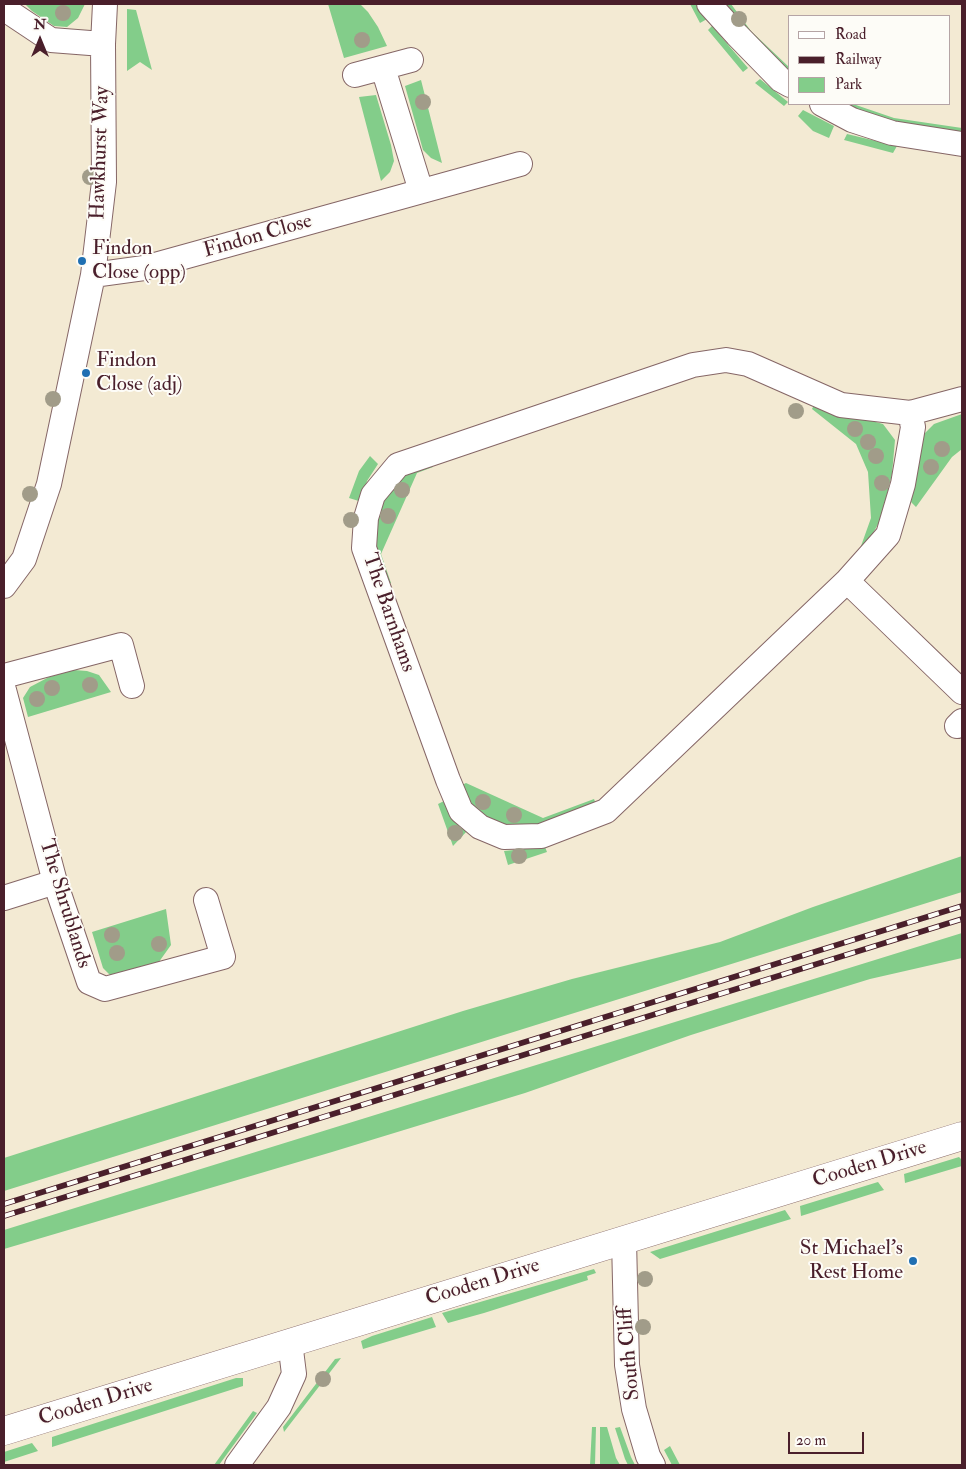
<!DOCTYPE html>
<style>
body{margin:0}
#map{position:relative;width:966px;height:1469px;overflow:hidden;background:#f3ead3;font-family:"IM FELL Double Pica",serif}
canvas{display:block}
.frame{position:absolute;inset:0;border:5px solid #4a1f2b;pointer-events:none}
.legend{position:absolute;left:788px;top:15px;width:162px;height:90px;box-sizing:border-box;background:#fdfcf7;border:1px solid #b5a4a5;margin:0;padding:6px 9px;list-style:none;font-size:15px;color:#4a1f2b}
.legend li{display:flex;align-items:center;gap:10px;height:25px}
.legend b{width:25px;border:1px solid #b5a4a5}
.north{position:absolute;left:15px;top:15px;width:50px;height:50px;-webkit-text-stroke:4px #fdfcf7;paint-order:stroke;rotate:0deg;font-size:14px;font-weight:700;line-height:20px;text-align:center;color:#4a1f2b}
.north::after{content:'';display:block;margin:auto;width:18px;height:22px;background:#4a1f2b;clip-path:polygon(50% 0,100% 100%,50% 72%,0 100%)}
.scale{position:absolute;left:788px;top:1432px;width:76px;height:22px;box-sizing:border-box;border:2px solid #4a1f2b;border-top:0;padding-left:6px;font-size:15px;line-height:18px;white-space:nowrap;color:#4a1f2b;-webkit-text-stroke:4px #fdfcf7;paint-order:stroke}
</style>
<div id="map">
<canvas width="966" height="1469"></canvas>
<div class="frame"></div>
<ul class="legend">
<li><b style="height:6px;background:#fff"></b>Road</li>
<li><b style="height:6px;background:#4a1f2b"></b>Railway</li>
<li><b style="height:14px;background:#83cd8a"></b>Park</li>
</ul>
<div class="north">N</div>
<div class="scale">20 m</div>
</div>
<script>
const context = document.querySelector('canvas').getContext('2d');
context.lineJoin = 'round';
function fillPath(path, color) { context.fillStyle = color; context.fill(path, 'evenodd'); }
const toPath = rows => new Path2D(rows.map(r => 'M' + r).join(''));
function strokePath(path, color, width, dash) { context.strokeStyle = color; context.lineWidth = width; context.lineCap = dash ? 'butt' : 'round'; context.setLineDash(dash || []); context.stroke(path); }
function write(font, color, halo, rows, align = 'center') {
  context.font = font + ' "IM FELL Double Pica",serif'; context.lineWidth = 4; context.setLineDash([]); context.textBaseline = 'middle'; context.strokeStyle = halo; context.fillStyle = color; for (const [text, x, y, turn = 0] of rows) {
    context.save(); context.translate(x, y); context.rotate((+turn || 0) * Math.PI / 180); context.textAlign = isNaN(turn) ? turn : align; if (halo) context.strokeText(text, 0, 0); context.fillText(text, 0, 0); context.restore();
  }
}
fillPath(toPath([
 [25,4,85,4,78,18,67,27,54,26,32,11],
 [328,4,360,4,368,12,378,27,387,46,344,58],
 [690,4,698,4,707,19,700,23],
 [724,4,731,4,751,31,790,68,790,75],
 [127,9,136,10,152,70,140,62,127,71],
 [712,26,748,68,743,72,708,30],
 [760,79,788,102,784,106,755,83],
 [421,80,442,163,431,158,423,150,405,86],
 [376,95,391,145,394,161,390,172,381,181,359,97],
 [840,104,853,104,894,118,962,128,962,135,893,123],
 [803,110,834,126,829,138,813,131,798,116],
 [847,134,897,146,893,153,844,140],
 [814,405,883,424,895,440,892,474,881,519,864,549,861,546,871,518,868,472,856,444,812,409],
 [962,414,962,449,952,457,916,507,911,502,924,434,934,424],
 [370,456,378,464,367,481,362,502,349,498,359,471],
 [431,462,433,467,417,473,381,554,391,583,387,586,373,546,379,499,403,474],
 [74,670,87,671,99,675,111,692,28,717,23,698,30,687,49,677],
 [466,783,543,818,594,799,596,804,544,825,508,826,487,818,472,807,460,786],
 [444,801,467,831,453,846,438,804],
 [545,847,547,852,508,865,504,851],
 [962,856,962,892,4,1191,4,1158,463,1011,572,979,720,942,813,907],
 [166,909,171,945,156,966,133,974,110,975,103,968,92,932],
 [962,933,962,958,870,979,802,1000,691,1035,525,1093,332,1152,4,1249,4,1230],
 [959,1157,962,1160,962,1166,905,1183,904,1174],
 [878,1182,884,1190,801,1216,800,1206],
 [785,1210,791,1219,660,1259,650,1252],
 [594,1269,596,1273,587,1276,588,1280,484,1313,448,1323,442,1313],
 [432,1317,436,1327,363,1349,361,1341,372,1336],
 [341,1358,284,1432,283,1427,335,1359],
 [236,1378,243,1378,243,1386,52,1447,52,1437],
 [253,1411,257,1413,219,1465,214,1465],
 [592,1427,596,1427,595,1465,590,1465],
 [600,1427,607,1427,616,1458,620,1465,600,1465],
 [620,1427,631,1457,635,1465,628,1465,625,1459,615,1428],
 [32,1443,38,1451,4,1462,4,1452],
 [670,1446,680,1465,672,1465,664,1450]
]), '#83cd8a');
const street = toPath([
 [709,4,737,35,781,80,790,85],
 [4,5,12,14,51,40,103,44],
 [383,68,421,191],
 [355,75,411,60],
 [822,104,852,120,892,133,962,144],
 [93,275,144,268,520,164],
 [910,413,913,427,903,484,888,535,847,581,606,811,541,836,504,837,480,827,461,811,448,780,364,548,366,518,373,495,398,465,693,365,726,360,748,364,841,405,910,413,962,399],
 [847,581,962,692],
 [4,586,24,559,49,484,93,275,104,182,103,44,105,4],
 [4,676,121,645,132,686],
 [4,690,55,882,89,982,105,989,223,957,206,900],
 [957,726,962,721],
 [4,898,55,882],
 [624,1240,627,1365,634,1409,648,1456,653,1465],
 [237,1465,279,1407,294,1374,290,1342]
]);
const secondary = toPath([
 [4,1431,962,1136]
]);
strokePath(street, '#856666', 26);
strokePath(secondary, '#856666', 29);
strokePath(street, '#fff', 24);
strokePath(secondary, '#fff', 28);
const rail = toPath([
 [4,1204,962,906],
 [4,1216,962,919]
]);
strokePath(rail, '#4a1f2b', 5.5);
strokePath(rail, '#fdfcf7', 4, [11]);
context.fillStyle = '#a19c89';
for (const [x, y] of [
 [63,13],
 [739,19],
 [362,40],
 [423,102],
 [90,177],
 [53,399],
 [796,411],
 [855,429],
 [868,442],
 [942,449],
 [876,456],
 [931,467],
 [882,483],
 [402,490],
 [30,494],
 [388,516],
 [351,520],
 [90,685],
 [52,688],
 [37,699],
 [483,802],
 [514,815],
 [455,833],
 [519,856],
 [112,935],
 [159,944],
 [117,953],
 [645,1279],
 [643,1327],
 [323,1379]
]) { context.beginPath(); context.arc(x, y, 8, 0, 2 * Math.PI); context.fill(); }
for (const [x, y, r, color] of [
 [82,261,5,"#1f6fb2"],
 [86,373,5,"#1f6fb2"],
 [913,1261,5,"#1f6fb2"]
]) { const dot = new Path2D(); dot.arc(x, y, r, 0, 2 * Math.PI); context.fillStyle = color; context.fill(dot); strokePath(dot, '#fdfcf7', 2); }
write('21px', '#4a1f2b', '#fdfcf7', [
 ["Hawkhurst Way",101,153,-88],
 ["Findon Close",258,237,-16],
 ["The Barnhams",388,613,71],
 ["The Shrublands",64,904,73],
 ["Cooden Drive",870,1165,-17],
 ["Cooden Drive",483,1283,-17],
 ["South Cliff",630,1354,-95],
 ["Cooden Drive",96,1403,-17]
]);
write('21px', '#4a1f2b', '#fdfcf7', [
 ["Findon",92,249],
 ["Close (opp)",92,273],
 ["Findon",96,361],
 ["Close (adj)",96,385],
 ["St Michael's",903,1249,"right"],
 ["Rest Home",903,1273,"right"]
], 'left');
</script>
